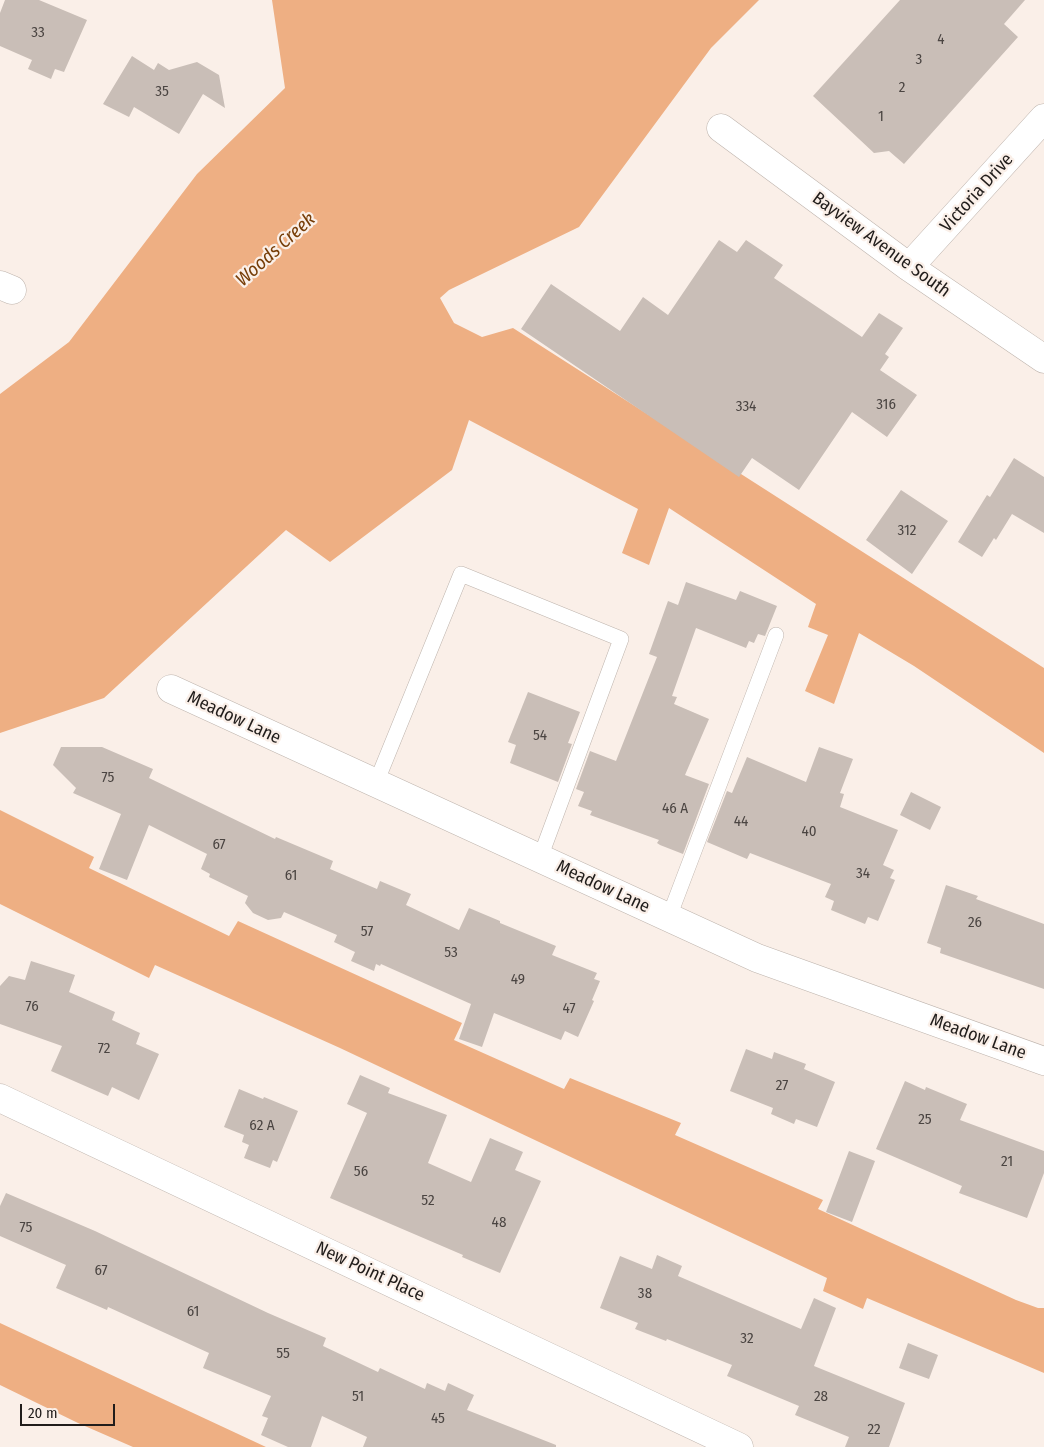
<!DOCTYPE html>
<style>
body{margin:0}
#map{position:relative;width:1044px;height:1447px;overflow:hidden;background:#faefe8;font-family:"Fira Sans Condensed",sans-serif}
canvas{display:block}
.scale{position:absolute;left:20px;top:1404px;width:95px;height:22px;box-sizing:border-box;border:2px solid #211d1b;border-top:0;padding-left:6px;font-size:15px;line-height:18px;white-space:nowrap;color:#211d1b;-webkit-text-stroke:4px #faefe8;paint-order:stroke}
</style>
<div id="map">
<canvas width="1044" height="1447"></canvas>
<div class="scale">20 m</div>
</div>
<script>
const context = document.querySelector('canvas').getContext('2d');
context.lineJoin = 'round';
function fillPath(path, color) { context.fillStyle = color; context.fill(path, 'evenodd'); }
const toPath = rows => new Path2D(rows.map(r => 'M' + r).join(''));
function strokePath(path, color, width, dash) { context.strokeStyle = color; context.lineWidth = width; context.lineCap = dash ? 'butt' : 'round'; context.setLineDash(dash || []); context.stroke(path); }
function write(font, color, halo, rows, align = 'center') {
  context.font = font + ' "Fira Sans Condensed",sans-serif'; context.lineWidth = 4.5; context.setLineDash([]); context.textBaseline = 'middle'; context.strokeStyle = halo; context.fillStyle = color; for (const [text, x, y, turn = 0] of rows) {
    context.save(); context.translate(x, y); context.rotate((+turn || 0) * Math.PI / 180); context.textAlign = isNaN(turn) ? turn : align; if (halo) context.strokeText(text, 0, 0); context.fillText(text, 0, 0); context.restore();
  }
}
fillPath(toPath([
 [272,0,759,0,711,48,579,227,449,290,440,298,454,323,482,337,513,328,1044,668,1044,753,914,666,859,633,834,704,805,691,828,635,808,627,816,604,669,508,649,565,622,553,638,509,469,420,452,470,330,562,286,530,104,698,0,733,0,394,69,342,197,174,285,88],
 [0,810,94,857,89,868,229,936,238,921,462,1023,454,1040,564,1089,570,1078,681,1123,675,1135,823,1200,818,1209,1016,1300,1038,1308,1044,1308,1044,1373,867,1298,863,1309,823,1291,827,1278,340,1048,155,965,149,978,0,904],
 [0,1323,266,1447,133,1447,78,1423,0,1385]
]), '#eeaf83');
fillPath(toPath([
 [5,0,39,0,87,20,64,72,55,69,51,79,28,69,32,60,0,46,0,13],
 [900,0,1025,0,1004,24,1018,37,904,164,889,151,874,153,813,96],
 [132,56,154,70,158,63,169,70,197,62,219,75,225,108,203,94,179,134,134,107,129,117,103,104],
 [719,240,737,252,746,240,783,265,774,278,862,337,879,313,903,328,885,354,889,357,880,370,917,395,887,437,852,412,799,490,752,458,739,477,521,329,551,284,620,331,643,297,668,315],
 [1014,458,1044,477,1044,533,1012,514,996,540,994,538,982,557,958,542,987,495,990,497],
 [901,490,948,521,912,574,866,540],
 [686,582,736,600,740,591,777,606,765,636,758,634,754,643,749,641,746,648,696,628,672,696,677,697,674,704,709,719,685,775,709,784,683,854,660,845,657,843,659,840,590,815,592,811,578,806,584,792,576,789,590,751,616,761,657,657,649,654,668,601,678,605],
 [528,692,580,712,568,743,572,744,558,782,510,763,516,745,508,742],
 [61,747,102,747,153,769,149,778,275,839,276,837,333,861,330,869,377,889,380,881,411,894,406,905,459,930,469,908,500,921,500,923,556,946,552,955,597,973,594,979,600,981,592,1000,594,1001,578,1037,565,1031,561,1040,494,1013,482,1047,459,1039,471,1004,381,964,380,966,376,964,374,971,351,961,355,952,334,942,337,935,284,912,281,918,268,920,253,913,245,903,248,896,209,877,210,874,201,869,207,854,149,825,127,880,99,869,121,814,73,793,76,788,53,765],
 [819,747,853,759,840,793,844,794,840,807,898,830,883,865,894,870,890,878,895,880,878,921,868,917,865,924,831,910,834,901,825,897,831,884,750,853,747,859,707,842,727,791,732,793,747,757,806,782],
 [911,792,941,807,930,830,900,815],
 [946,885,978,896,976,899,1044,924,1044,989,940,953,941,948,927,943],
 [31,961,75,975,69,992,115,1012,112,1020,140,1033,136,1044,159,1054,139,1100,112,1087,108,1096,51,1071,62,1046,0,1024,0,986,9,976,25,980],
 [746,1049,772,1059,774,1052,806,1064,804,1069,835,1082,817,1127,796,1119,794,1124,771,1114,773,1108,730,1091],
 [360,1075,390,1088,388,1093,447,1115,428,1163,471,1182,490,1138,523,1152,515,1170,541,1181,500,1273,462,1257,463,1255,330,1198,367,1113,347,1104],
 [905,1081,925,1090,926,1087,967,1104,960,1120,1044,1151,1044,1173,1027,1218,959,1193,962,1186,876,1149],
 [239,1089,263,1099,264,1097,298,1111,277,1162,273,1160,270,1168,244,1158,249,1145,242,1142,244,1135,224,1127],
 [849,1151,875,1161,852,1222,826,1212],
 [6,1193,95,1231,268,1313,326,1338,323,1346,378,1372,380,1368,425,1389,427,1383,445,1391,448,1383,474,1395,467,1410,556,1445,556,1447,363,1447,367,1437,322,1416,311,1447,288,1447,261,1435,268,1418,262,1416,271,1396,203,1368,209,1353,108,1307,107,1310,56,1288,66,1265,0,1236,0,1206],
 [657,1255,682,1266,678,1276,801,1329,814,1298,836,1308,814,1366,905,1403,889,1447,845,1447,849,1437,795,1415,799,1406,727,1376,732,1365,667,1339,666,1341,635,1329,638,1323,600,1308,620,1256,652,1269],
 [908,1343,938,1355,929,1379,899,1368]
]), '#c9beb7');
const lane = toPath([
 [376,783,461,574,621,639,540,858],
 [669,917,776,635]
]);
const street = toPath([
 [721,128,909,267,1044,359],
 [909,267,1044,118],
 [0,285,12,290],
 [171,689,757,958,1044,1061],
 [0,1098,739,1447]
]);
strokePath(lane, '#beb4ad', 16);
strokePath(street, '#beb4ad', 29);
strokePath(lane, '#fff', 15);
strokePath(street, '#fff', 28);
write('15px', '#4b4542', null, [
 ["33",38,33],
 ["4",941,40],
 ["3",919,60],
 ["2",902,88],
 ["35",162,92],
 ["1",881,117],
 ["316",886,405],
 ["334",746,407],
 ["312",907,531],
 ["54",540,736],
 ["75",108,778],
 ["46 A",675,809],
 ["44",741,822],
 ["40",809,832],
 ["67",219,845],
 ["34",863,874],
 ["61",291,876],
 ["26",975,923],
 ["57",367,932],
 ["53",451,953],
 ["49",518,980],
 ["76",32,1007],
 ["47",569,1009],
 ["72",104,1049],
 ["27",782,1086],
 ["25",925,1120],
 ["62 A",262,1126],
 ["21",1007,1162],
 ["56",361,1172],
 ["52",428,1201],
 ["48",499,1223],
 ["75",26,1228],
 ["67",101,1271],
 ["38",645,1294],
 ["61",193,1312],
 ["32",747,1339],
 ["55",283,1354],
 ["51",358,1397],
 ["28",821,1397],
 ["45",438,1419],
 ["22",874,1430]
]);
write('18px', '#211d1b', '#faefe8', [
 ["Victoria Drive",977,193,-48],
 ["Bayview Avenue South",881,245,36],
 ["Meadow Lane",234,718,25],
 ["Meadow Lane",603,887,25],
 ["Meadow Lane",978,1037,20],
 ["New Point Place",370,1272,25]
]);
write('italic 19px', '#763d07', '#faefe8', [
 ["Woods Creek",276,250,-42]
]);
</script>
